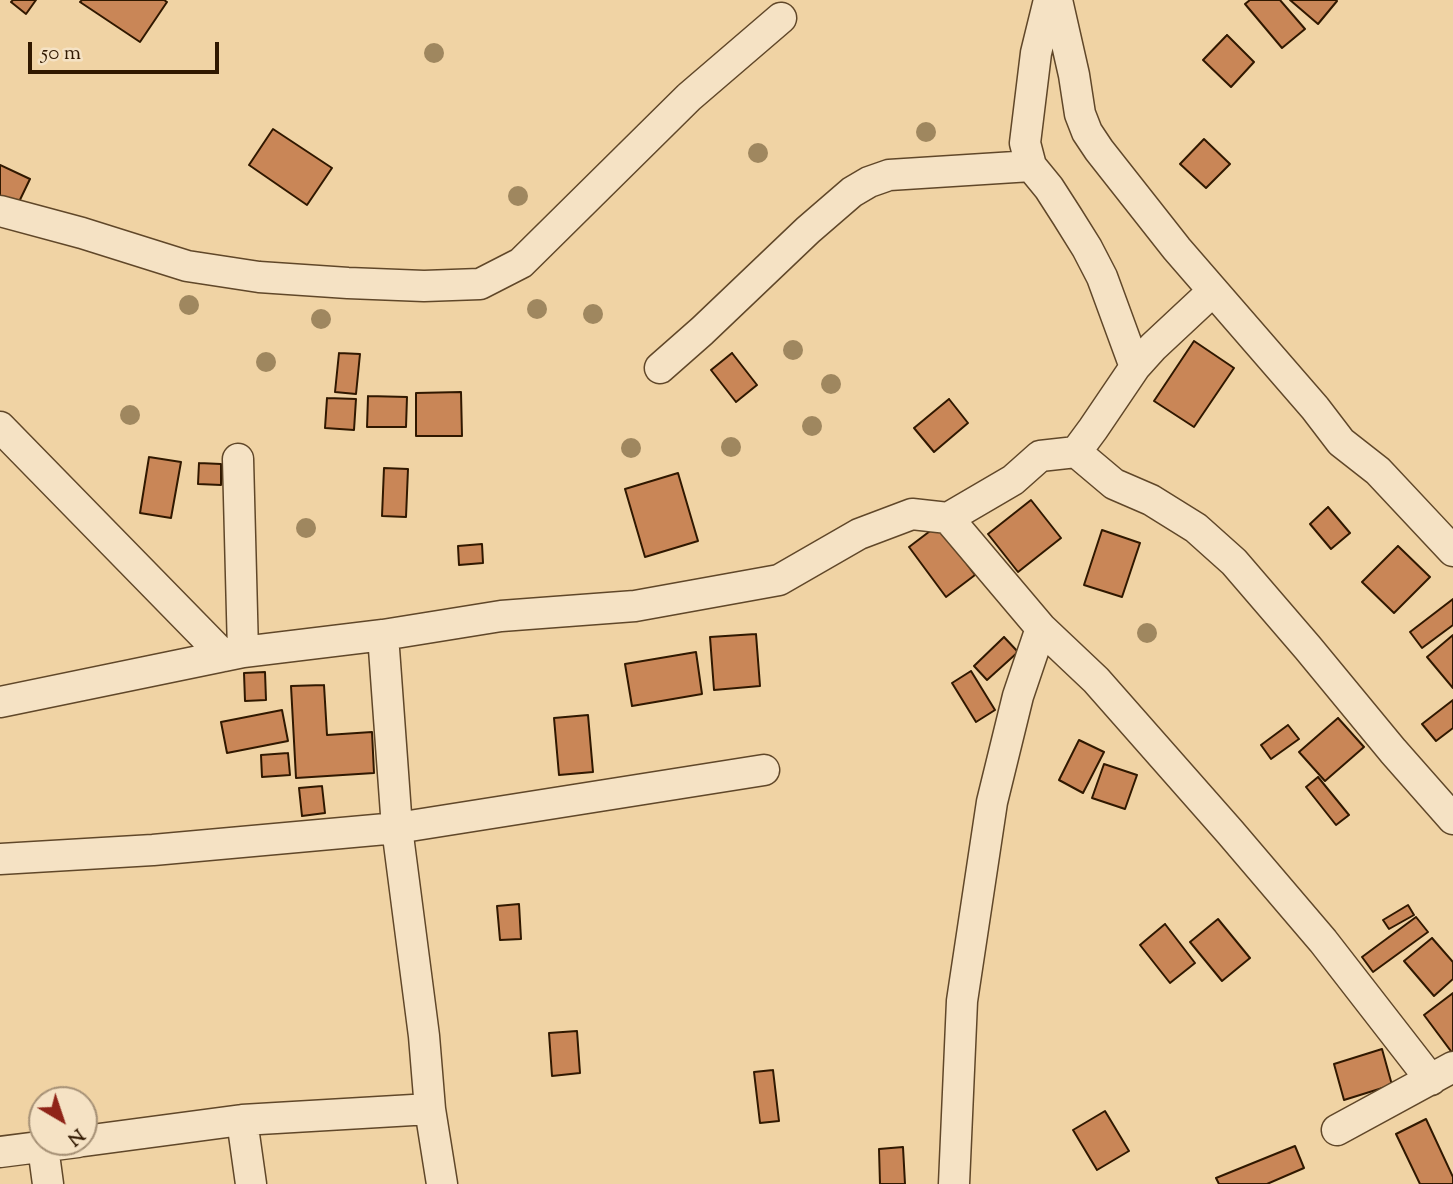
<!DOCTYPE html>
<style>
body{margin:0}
#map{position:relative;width:1453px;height:1184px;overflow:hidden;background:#f0d3a4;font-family:"Sorts Mill Goudy",serif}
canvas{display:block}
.north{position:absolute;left:28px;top:1086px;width:70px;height:70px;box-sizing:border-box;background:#f5e2c4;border:2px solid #a69176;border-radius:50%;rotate:141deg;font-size:19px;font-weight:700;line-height:28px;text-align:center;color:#301800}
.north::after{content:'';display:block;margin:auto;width:24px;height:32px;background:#8f2418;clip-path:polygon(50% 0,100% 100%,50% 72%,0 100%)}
.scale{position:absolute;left:28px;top:42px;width:191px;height:32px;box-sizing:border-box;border:4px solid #301800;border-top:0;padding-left:9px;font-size:21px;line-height:24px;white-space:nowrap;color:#301800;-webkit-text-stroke:5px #f5e2c4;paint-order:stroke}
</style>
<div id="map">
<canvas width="1453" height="1184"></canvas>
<div class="north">N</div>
<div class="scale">50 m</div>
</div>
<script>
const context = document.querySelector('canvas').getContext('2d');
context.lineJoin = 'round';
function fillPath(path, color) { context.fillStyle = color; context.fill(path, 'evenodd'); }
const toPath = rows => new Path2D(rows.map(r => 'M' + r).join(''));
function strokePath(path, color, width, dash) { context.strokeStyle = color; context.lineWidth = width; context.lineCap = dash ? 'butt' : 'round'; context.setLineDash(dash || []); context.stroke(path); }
const building = toPath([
 [13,0,36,0,26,14,11,2,13,0],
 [82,0,164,0,167,2,140,42,80,2,82,0],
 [1250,0,1280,0,1305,29,1282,48,1245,4,1250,0],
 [1290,0,1336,0,1337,1,1318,24,1290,0],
 [1227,35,1254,62,1231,87,1203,60,1227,35],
 [273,129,332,168,307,205,249,165,273,129],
 [1204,139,1230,164,1206,188,1180,164,1204,139],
 [0,165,30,179,17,206,0,198,0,165],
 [1194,341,1234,368,1194,427,1154,401,1194,341],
 [339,353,360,354,356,394,335,392,339,353],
 [732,353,757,385,736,402,711,370,732,353],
 [461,392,462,436,416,436,416,393,461,392],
 [368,396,407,397,406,427,367,427,368,396],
 [327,398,356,399,354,430,325,428,327,398],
 [949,399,968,423,934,452,914,428,949,399],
 [149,457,181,462,171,518,140,513,149,457],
 [199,463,221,464,221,485,198,484,199,463],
 [384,468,408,469,406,517,382,516,384,468],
 [678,473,698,541,645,557,625,489,678,473],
 [1031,500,1061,538,1018,572,988,534,1031,500],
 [1328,507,1350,533,1331,549,1310,524,1328,507],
 [938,525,975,575,946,597,909,547,938,525],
 [1102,530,1140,543,1122,597,1084,585,1102,530],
 [482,544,483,563,459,565,458,546,482,544],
 [1398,546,1430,577,1394,613,1362,582,1398,546],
 [1453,599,1453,625,1422,648,1410,632,1453,599],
 [756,634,760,686,714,690,710,637,756,634],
 [1453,635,1453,688,1427,657,1453,635],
 [1004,637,1018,652,987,680,974,666,1004,637],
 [696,652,702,694,632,706,625,664,696,652],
 [971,671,995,710,976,722,952,683,971,671],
 [265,672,266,700,245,701,244,673,265,672],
 [324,685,327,735,372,732,374,773,296,778,291,686,324,685],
 [1453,700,1453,728,1436,741,1422,724,1453,700],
 [282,710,288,741,227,753,221,722,282,710],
 [588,715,593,772,559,775,554,718,588,715],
 [1338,718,1364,747,1325,781,1299,752,1338,718],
 [1288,725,1299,739,1271,759,1261,745,1288,725],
 [1079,740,1104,752,1083,793,1059,780,1079,740],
 [288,753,290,775,262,777,261,755,288,753],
 [1104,764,1137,775,1125,809,1092,798,1104,764],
 [1318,777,1349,815,1336,825,1306,787,1318,777],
 [322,786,325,813,302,816,299,788,322,786],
 [519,904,521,939,500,940,497,906,519,904],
 [1408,905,1414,915,1389,929,1383,920,1408,905],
 [1416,917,1428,932,1373,972,1362,957,1416,917],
 [1218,919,1250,958,1222,981,1190,942,1218,919],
 [1165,924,1195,963,1170,983,1140,945,1165,924],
 [1432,938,1453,962,1453,979,1434,996,1404,961,1432,938],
 [1453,993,1453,1054,1424,1015,1453,993],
 [577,1031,580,1073,552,1076,549,1033,577,1031],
 [1382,1049,1392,1085,1344,1100,1334,1064,1382,1049],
 [773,1070,779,1121,760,1123,754,1072,773,1070],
 [1105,1111,1129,1151,1097,1170,1073,1130,1105,1111],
 [1426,1119,1453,1177,1453,1184,1420,1184,1396,1134,1426,1119],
 [1295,1146,1304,1168,1267,1184,1219,1184,1216,1178,1295,1146],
 [903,1147,905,1184,880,1184,879,1149,903,1147]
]);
fillPath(building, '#c98657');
strokePath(building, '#301800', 2);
const minor = toPath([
 [1049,0,1036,53,1025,143,1031,166,1049,188,1067,216,1087,248,1102,277,1135,367,1093,429,1076,452],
 [1057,0,1074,75,1080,114,1087,132,1099,150,1177,249,1315,408,1341,442,1378,471,1453,551],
 [0,211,82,233,187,266,259,277,348,283,424,286,480,284,521,263,689,97,781,18],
 [1135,367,1153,347,1213,291],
 [660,368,702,331,808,230,852,192,869,182,889,175,1031,166],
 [0,427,224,656],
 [238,459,243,652],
 [948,518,1041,628,1096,680,1230,832,1323,941,1431,1080],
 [383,635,397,828,424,1036,430,1109,442,1184],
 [0,702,243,652,383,635,501,616,635,606,779,580,859,534,912,514,948,518,1013,480,1040,456,1076,452,1114,484,1151,500,1196,528,1234,562,1308,648,1393,751,1453,819],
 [0,859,153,850,397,828,764,770],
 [242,1120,251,1184],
 [1337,1130,1453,1067],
 [84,1141,242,1120,430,1109],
 [43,1147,48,1184],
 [0,1152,78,1142],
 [954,1184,962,1001,992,802,1018,696,1041,628]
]);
strokePath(minor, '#604729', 33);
strokePath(minor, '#f5e2c4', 30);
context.fillStyle = '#9f875f';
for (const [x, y] of [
 [434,53],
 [926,132],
 [758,153],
 [518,196],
 [189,305],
 [537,309],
 [593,314],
 [321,319],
 [793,350],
 [266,362],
 [831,384],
 [130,415],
 [812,426],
 [731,447],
 [631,448],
 [306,528],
 [1147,633]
]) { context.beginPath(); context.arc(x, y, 10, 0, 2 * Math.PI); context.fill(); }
</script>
